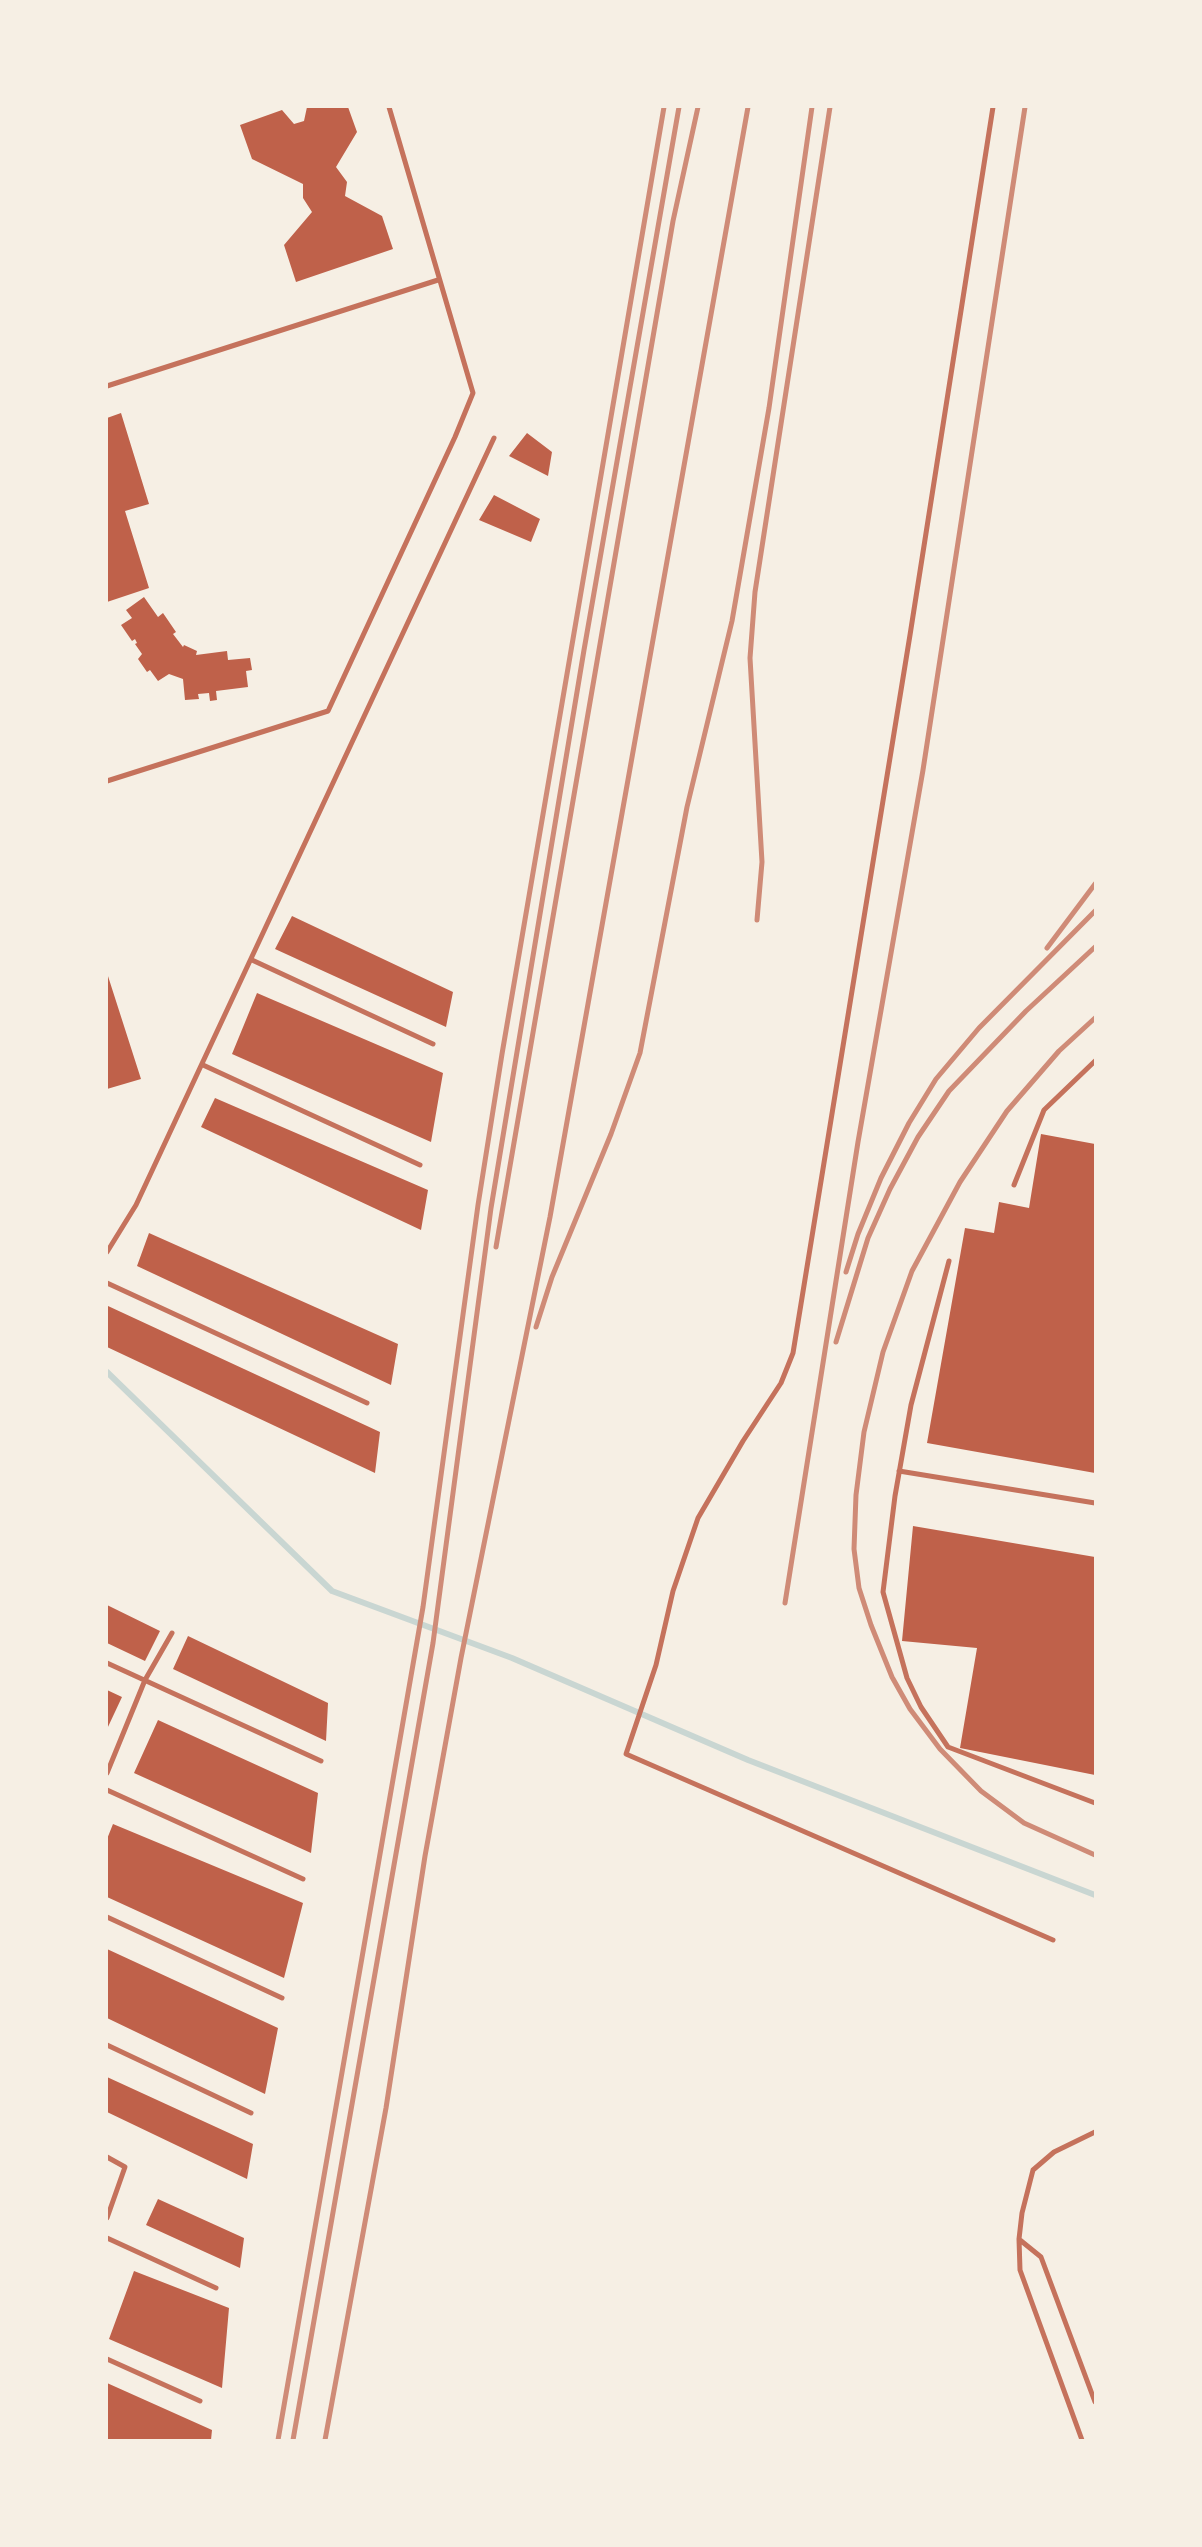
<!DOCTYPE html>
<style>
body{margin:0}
#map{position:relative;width:1202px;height:2547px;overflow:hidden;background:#f6efe4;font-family:"Roboto Condensed",sans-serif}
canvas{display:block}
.frame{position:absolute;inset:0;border:108px solid #f6efe4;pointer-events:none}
</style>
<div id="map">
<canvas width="1202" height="2547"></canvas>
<div class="frame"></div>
</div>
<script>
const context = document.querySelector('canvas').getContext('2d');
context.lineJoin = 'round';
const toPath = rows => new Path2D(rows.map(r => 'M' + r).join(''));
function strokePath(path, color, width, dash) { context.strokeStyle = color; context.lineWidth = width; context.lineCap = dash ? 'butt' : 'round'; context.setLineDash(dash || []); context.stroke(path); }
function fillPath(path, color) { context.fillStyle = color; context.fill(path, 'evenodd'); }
strokePath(toPath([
 [107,1372,332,1591,512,1658,748,1760,1095,1895]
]), '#c9d6d2', 6);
fillPath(toPath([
 [307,107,348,107,357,132,336,167,347,182,345,196,382,216,393,249,296,282,284,245,312,212,303,198,303,184,252,159,240,125,282,110,294,124,304,121],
 [121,413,149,504,125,511,149,588,107,602,107,418],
 [527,433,552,452,548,476,509,456],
 [494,495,540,519,531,542,479,520],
 [144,597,158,617,163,613,176,632,173,634,183,647,184,645,197,651,196,655,227,651,228,660,250,658,252,670,246,671,248,687,216,691,217,700,210,701,209,693,198,694,199,699,185,700,183,679,169,674,158,681,150,670,147,672,138,659,142,654,135,644,137,643,135,639,132,641,121,625,132,618,126,610],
 [292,916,453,992,446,1027,275,949],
 [107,973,141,1079,107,1089],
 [257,993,443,1073,431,1142,232,1054],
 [215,1098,428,1190,421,1230,201,1127],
 [1041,1134,1095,1144,1095,1473,927,1443,965,1228,994,1233,999,1202,1029,1208],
 [149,1233,398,1344,391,1385,137,1266],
 [108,1306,380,1432,375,1473,107,1347],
 [913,1526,1095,1557,1095,1775,960,1748,977,1648,902,1641],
 [107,1605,160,1631,145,1661,107,1643],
 [188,1636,328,1703,326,1741,173,1669],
 [107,1690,122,1697,107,1729],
 [158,1720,318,1793,311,1853,134,1773],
 [113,1824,303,1903,284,1978,107,1897,107,1839],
 [107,1949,278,2028,265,2094,107,2018],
 [107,2077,253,2144,247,2179,107,2112],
 [158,2199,244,2238,240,2268,146,2225],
 [134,2271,229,2308,222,2388,109,2339],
 [107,2383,212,2430,211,2440,107,2440]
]), '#bf614a');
strokePath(toPath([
 [993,107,910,635,793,1353,781,1383,743,1441,698,1518,673,1591,656,1665,626,1754,1053,1940],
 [107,386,438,280],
 [107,781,328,711,455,437,473,393,389,107],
 [252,960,433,1044],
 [203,1065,420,1165],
 [1014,1185,1044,1110,1095,1061],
 [107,1252,136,1205,494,438],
 [949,1261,911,1405,895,1496,883,1592,907,1678,921,1707,948,1747,1095,1803],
 [107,1283,367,1403],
 [899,1471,1095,1503],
 [107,1663,321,1761],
 [107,1773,145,1680,172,1633],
 [107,1790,303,1879],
 [107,1917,282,1998],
 [107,2045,251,2113],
 [107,2157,125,2167,107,2218],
 [107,2238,216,2288],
 [1020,2240,1041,2257,1095,2402],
 [107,2359,200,2401],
 [1082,2440,1020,2270,1019,2239,1022,2213,1033,2170,1054,2152,1095,2132]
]), '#c5725c', 5);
strokePath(toPath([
 [757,920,762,862,750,658,755,592,830,107],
 [1047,948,1095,884],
 [1095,1018,1059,1051,1007,1111,960,1182,912,1271,883,1352,864,1432,856,1495,854,1549,859,1588,871,1625,892,1677,910,1709,940,1749,981,1791,1024,1823,1095,1855],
 [496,1247,673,221,698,107],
 [846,1272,858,1234,881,1178,909,1123,936,1079,979,1028,1095,911],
 [536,1327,552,1277,611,1134,640,1053,687,807,732,621,769,408,812,107],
 [836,1342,868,1238,890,1189,918,1137,949,1091,1026,1011,1095,947],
 [785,1603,858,1142,923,770,1025,107],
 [278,2440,423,1607,478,1205,502,1054,664,107],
 [293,2440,433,1643,491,1208,584,650,679,107],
 [325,2440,386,2108,425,1856,461,1658,550,1217,748,107]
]), '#cf8b77', 5);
</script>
